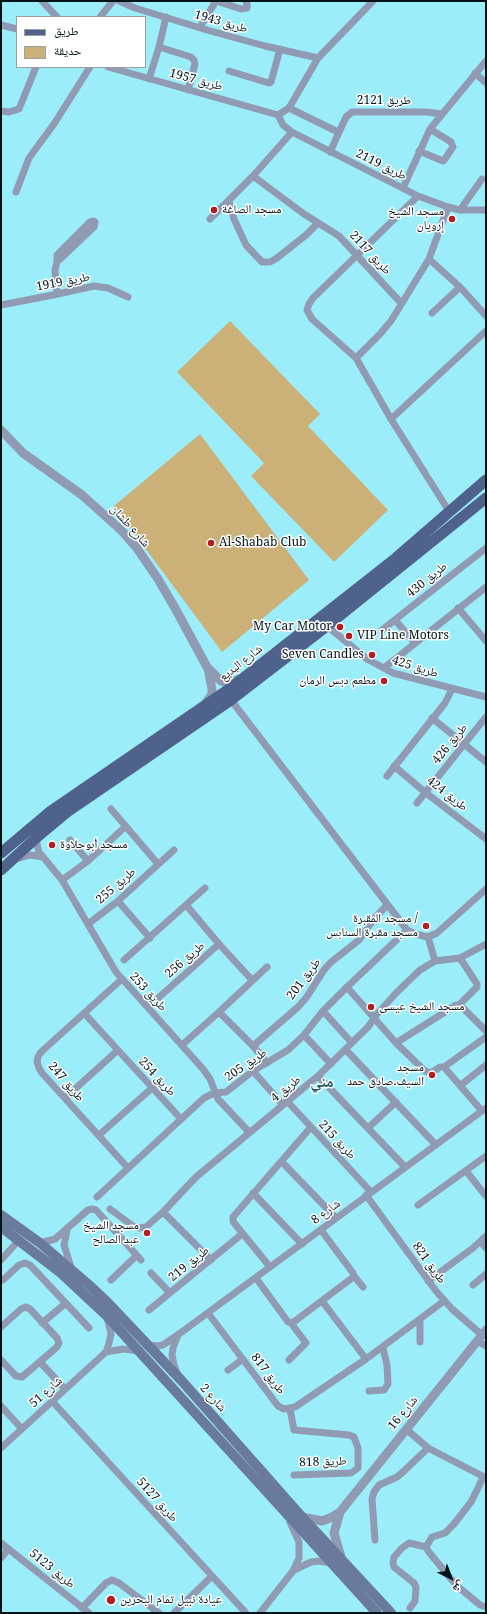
<!DOCTYPE html>
<meta charset="utf-8">
<style>
body{margin:0}
#map{position:relative;width:487px;height:1614px;overflow:hidden;background:#9beef9;font-family:"Noto Serif","Noto Naskh Arabic",serif}
canvas{display:block}
.frame{position:absolute;inset:0;border:2px solid #001417;pointer-events:none}
.legend{position:absolute;left:16px;top:16px;width:130px;height:52px;box-sizing:border-box;background:#fff;border:1px solid #99a1a2;margin:0;padding:5px 7px;list-style:none;font-size:12px;color:#001417}
.legend li{display:flex;align-items:center;gap:8px;height:20px}
.legend b{width:20px;border:1px solid #99a1a2}
.north{position:absolute;left:431px;top:1558px;width:40px;height:40px;-webkit-text-stroke:3px #fff;paint-order:stroke;rotate:138deg;font-size:11px;font-weight:700;line-height:16px;text-align:center;color:#001417}
.north::after{content:'';display:block;margin:auto;width:14px;height:18px;background:#001417;clip-path:polygon(50% 0,100% 100%,50% 72%,0 100%)}
</style>
<div id="map">
<canvas width="487" height="1614"></canvas>
<div class="frame"></div>
<ul class="legend">
<li><b style="height:5px;background:#4f628c"></b>طريق</li>
<li><b style="height:11px;background:#cbb178"></b>حديقة</li>
</ul>
<div class="north">ش</div>
</div>
<script>
const context = document.querySelector('canvas').getContext('2d');
context.lineJoin = 'round';
function fillPath(path, color) { context.fillStyle = color; context.fill(path, 'evenodd'); }
const toPath = rows => new Path2D(rows.map(r => 'M' + r).join(''));
function strokePath(path, color, width, dash) { context.strokeStyle = color; context.lineWidth = width; context.lineCap = dash ? 'butt' : 'round'; context.setLineDash(dash || []); context.stroke(path); }
function write(font, color, halo, rows, align = 'center') {
  context.font = font + ' "Noto Serif","Noto Naskh Arabic",serif'; context.lineWidth = 3; context.setLineDash([]); context.textBaseline = 'middle'; context.strokeStyle = halo; context.fillStyle = color; for (const [text, x, y, turn = 0] of rows) {
    context.save(); context.translate(x, y); context.rotate((+turn || 0) * Math.PI / 180); context.textAlign = isNaN(turn) ? turn : align; if (halo) context.strokeText(text, 0, 0); context.fillText(text, 0, 0); context.restore();
  }
}
fillPath(toPath([
 [230,321,320,414,308,426,388,510,334,562,251,476,264,463,177,372],
 [200,434,309,580,222,652,114,506]
]), '#cbb178');
strokePath(toPath([
 [42,1,57,17],
 [119,1,135,8,207,30,265,46,318,58],
 [216,1,241,9,247,8,247,5,246,1],
 [100,17,113,1],
 [1,25,17,29],
 [200,27,216,1],
 [159,47,191,57,194,60,195,64,188,90],
 [108,67,278,115],
 [229,71,269,83,271,82,280,49],
 [475,73,486,83],
 [149,79,159,47,166,17],
 [289,108,338,132],
 [1,111,9,112,19,109,36,67],
 [278,115,283,125,292,132,418,196,448,207,460,210,486,210],
 [278,115,289,108,318,58,373,1],
 [419,151,443,161,445,159,453,147,451,142,430,129],
 [330,152,346,117,352,112,426,112,442,114],
 [253,176,304,214,339,236,401,303],
 [403,188,430,129,486,61],
 [16,192,29,158,54,124,90,67],
 [418,196,313,298,309,304,307,310,312,319,356,358,391,419,450,513],
 [229,201,234,219,246,245,262,262,270,262,277,258,306,235,318,223],
 [460,210,482,179],
 [210,219,253,176,292,132],
 [429,259,460,287,486,316],
 [57,262,57,255,90,222,93,221,95,222,94,227,57,262,55,270,57,294],
 [1,305,53,295,94,286,108,288,128,297],
 [432,313,460,287],
 [356,358,380,334,391,321,429,259,448,207],
 [391,419,486,331],
 [458,608,486,641],
 [395,620,415,643],
 [327,626,367,659,393,673,486,697],
 [382,630,486,548],
 [384,668,486,587],
 [231,700,407,930,415,934,428,937,437,933,486,889],
 [432,718,486,762],
 [394,766,426,793,486,839],
 [387,776,445,703,452,689],
 [417,803,486,717],
 [111,809,158,864],
 [37,837,37,845,39,852,62,880,116,972,203,1069,210,1079,218,1099,249,1132],
 [70,840,88,861],
 [16,859,30,855,43,857],
 [62,880,88,861,126,826],
 [118,901,150,938],
 [187,906,219,944,252,980],
 [88,924,118,901,174,850],
 [428,937,435,961],
 [124,960,205,888],
 [122,979,41,1052,38,1057,37,1062,39,1068,42,1073,128,1168],
 [347,987,396,1043,425,1071,431,1073,440,1067,444,1067,482,1111],
 [459,1005,477,987,477,984,460,958],
 [148,1007,219,944],
 [323,1011,352,1043],
 [219,1012,253,1046,267,1063],
 [84,1013,181,1119],
 [304,1035,331,1064],
 [396,1043,456,1005,462,1007,486,1031],
 [182,1045,219,1012,267,967],
 [253,1046,298,1007,306,998,324,970,330,963,359,940,374,919,387,905],
 [346,1050,436,1145],
 [444,1067,486,1037],
 [253,1071,283,1105],
 [318,1076,405,1167],
 [461,1085,486,1065],
 [65,1098,118,1050],
 [288,1102,371,1192],
 [368,1128,396,1102],
 [99,1135,152,1088],
 [282,1162,336,1218],
 [466,1171,486,1196],
 [253,1193,302,1244],
 [366,1195,436,1291,452,1309,482,1335],
 [97,1197,204,1098,214,1093,226,1092,253,1071,288,1050,304,1035,323,1011,347,987,407,930],
 [418,1205,486,1156],
 [110,1209,133,1226,139,1228,146,1227,163,1212,196,1177,318,1076,368,1027,377,1014,397,992,420,970,435,961,460,958,486,944],
 [163,1212,211,1260],
 [67,1230,64,1245,72,1270],
 [481,1242,486,1248],
 [40,1243,55,1239,88,1210,92,1209,96,1210,141,1260],
 [1,1260,19,1240],
 [270,1267,235,1224,233,1221,233,1217,311,1127],
 [151,1273,170,1293],
 [354,1276,363,1287],
 [256,1278,288,1322,291,1323,295,1321,352,1278,354,1276,353,1273,321,1230],
 [3,1280,19,1265,25,1263,30,1265,89,1328],
 [111,1280,134,1258,136,1255],
 [428,1281,473,1248,486,1236],
 [473,1285,486,1274],
 [322,1301,366,1359],
 [149,1310,242,1234],
 [208,1313,278,1406,284,1409,295,1407,366,1359,444,1301],
 [420,1320,420,1342],
 [42,1323,66,1303],
 [1,1327,21,1309,26,1307,30,1309,57,1338,59,1343,57,1347,22,1377,16,1376,1,1360],
 [477,1341,486,1346],
 [147,1345,158,1346,163,1345,179,1334,486,1108],
 [106,1352,109,1343,111,1334,107,1317],
 [289,1360,306,1343,291,1323],
 [40,1362,65,1389],
 [228,1370,243,1359],
 [177,1373,174,1365,172,1355,173,1348,178,1335],
 [369,1391,384,1390,388,1384,387,1365,383,1348],
 [52,1401,246,1613],
 [1,1406,22,1429],
 [290,1409,294,1430,349,1435,354,1437,358,1448,358,1468,351,1473,294,1475],
 [406,1429,428,1448,486,1478],
 [1,1448,106,1352,123,1349,139,1351],
 [375,1540,372,1499,374,1492,379,1485,397,1477,404,1471,428,1448],
 [1,1543,89,1613],
 [426,1547,432,1537,445,1533,454,1524,471,1502,479,1486,483,1477],
 [1,1558,8,1549],
 [294,1570,311,1562,318,1561,332,1563],
 [82,1608,106,1583,112,1580,119,1583,159,1613],
 [410,1608,415,1601,416,1587,414,1583,394,1567,393,1563,394,1557,402,1548,409,1543,426,1547,428,1551,456,1585,480,1605,486,1607],
 [174,1613,212,1576],
 [260,1613,293,1571,299,1558,299,1542,290,1522]
]), '#909bb3', 7);
strokePath(toPath([
 [1,430,23,453,82,495,122,531,136,547,158,579,175,608,207,667,221,681,230,683,240,679],
 [206,703,212,694,212,689,208,668],
 [302,1517,322,1521,330,1518,340,1512],
 [341,1557,334,1533,340,1512,486,1330]
]), '#909bb3', 9);
strokePath(toPath([
 [1,1215,40,1243,89,1285,108,1303,181,1380,302,1517,391,1613],
 [1,1227,61,1273,106,1315,377,1613]
]), '#6a7a9d', 10);
strokePath(toPath([
 [1,853,51,811,232,687,396,558,486,480],
 [1,870,37,837,67,812,231,700,327,626,486,498]
]), '#4f628c', 11);
for (const [x, y, r, color] of [
 [214,210,4,"#b11f23"],
 [452,219,4,"#b11f23"],
 [211,543,4,"#b11f23"],
 [340,627,4,"#b11f23"],
 [349,636,4,"#b11f23"],
 [372,655,4,"#b11f23"],
 [384,681,4,"#b11f23"],
 [52,845,4,"#b11f23"],
 [426,926,4,"#b11f23"],
 [371,1007,4,"#b11f23"],
 [432,1075,4,"#b11f23"],
 [147,1233,4,"#b11f23"],
 [111,1600,5,"#b11f23"]
]) { const dot = new Path2D(); dot.arc(x, y, r, 0, 2 * Math.PI); context.fillStyle = color; context.fill(dot); strokePath(dot, '#fff', 1.5); }
write('12px', '#001417', '#fff', [
 ["طريق 1943",221,22,16],
 ["طريق 1957",196,80,15],
 ["طريق 2121",384,101],
 ["طريق 2119",381,165,26],
 ["طريق 2117",370,253,47],
 ["طريق 1919",63,282,-11],
 ["شارع طشان",130,526,48],
 ["طريق 430",427,580,-39],
 ["شارع البديع",241,663,-38],
 ["طريق 425",415,667,17],
 ["طريق 426",450,744,-51],
 ["طريق 424",447,794,38],
 ["طريق 255",116,886,-41],
 ["طريق 256",185,960,-41],
 ["طريق 201",304,979,-53],
 ["طريق 253",148,992,47],
 ["طريق 205",246,1065,-35],
 ["طريق 254",157,1077,47],
 ["طريق 247",66,1082,49],
 ["طريق 4",286,1089,-39],
 ["طريق 215",337,1140,47],
 ["شارع 8",326,1212,-37],
 ["طريق 821",429,1263,54],
 ["طريق 219",189,1264,-39],
 ["طريق 817",268,1374,53],
 ["شارع 51",46,1392,-42],
 ["شارع 2",213,1398,48],
 ["شارع 16",403,1413,-51],
 ["طريق 818",323,1462,-2],
 ["طريق 5127",157,1500,48],
 ["طريق 5123",52,1569,39]
]);
write('12px', '#001417', '#fff', [
 ["مسجد الصاغة",222,210,"left"],
 ["مسجد الشيخ",444,212],
 ["إرويان",444,226],
 ["Al-Shabab Club",219,543,"left"],
 ["My Car Motor",332,627],
 ["VIP Line Motors",357,636,"left"],
 ["Seven Candles",364,655],
 ["مطعم دبس الرمان",376,681],
 ["مسجد أبوحلاوة",60,845,"left"],
 ["مسجد المقبرة /",418,919],
 ["مسجد مقبرة السنابس",418,933],
 ["مسجد الشيخ عيسى",379,1007,"left"],
 ["مسجد",424,1068],
 ["السيف.صادق حمد",424,1082],
 ["مسجد الشيخ",139,1226],
 ["عبد الصالح",139,1240],
 ["عيادة نبيل تمام البحرين",120,1600,"left"]
], 'right');
write('bold 16px', '#235e65', '#fff', [
 ["مني",322,1082]
]);
</script>
